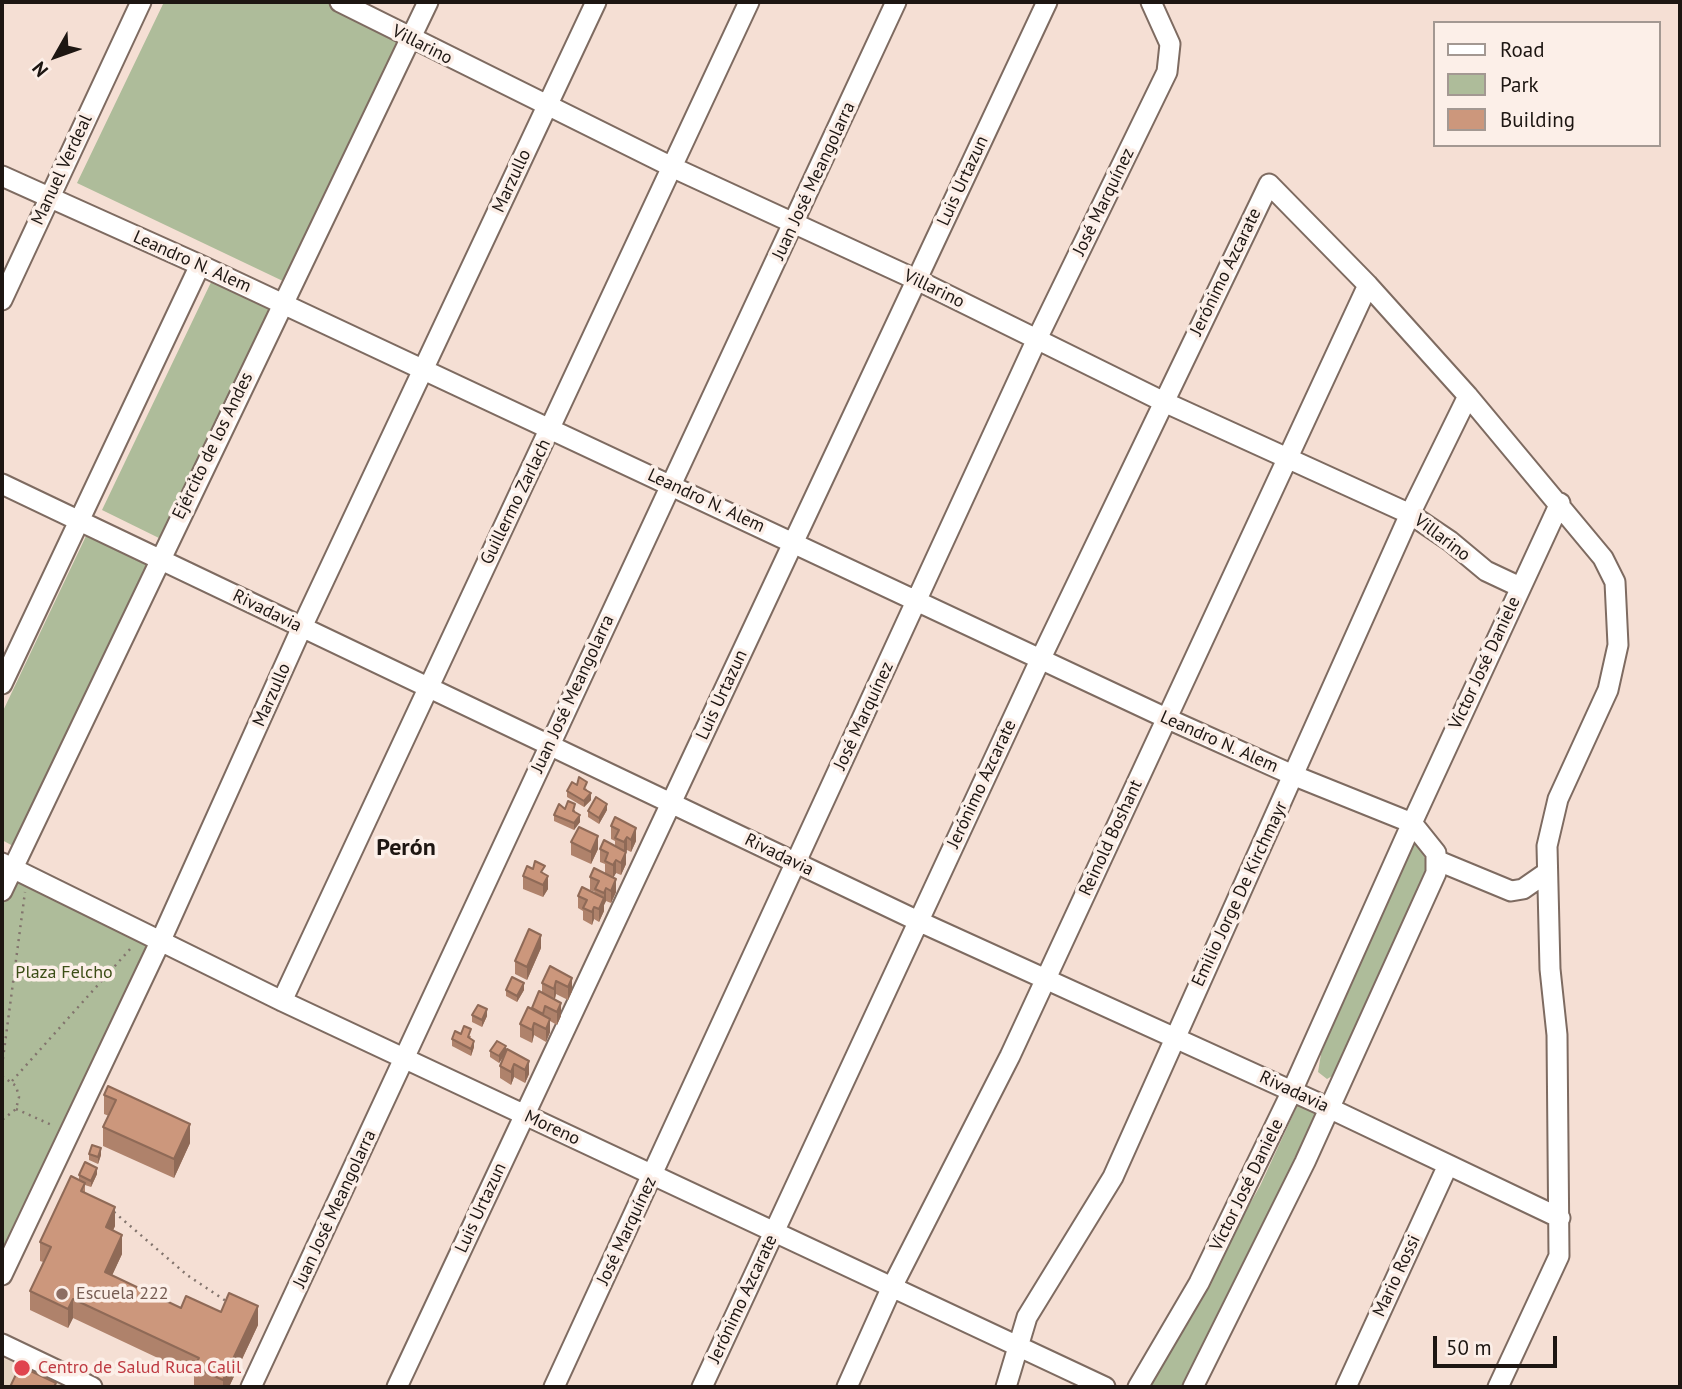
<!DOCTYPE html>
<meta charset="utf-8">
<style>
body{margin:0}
#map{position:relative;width:1682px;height:1389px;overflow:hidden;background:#f5dfd4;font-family:"PT Sans",sans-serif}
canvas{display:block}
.frame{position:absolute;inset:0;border:4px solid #1d1612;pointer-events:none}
.legend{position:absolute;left:1433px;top:21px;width:228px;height:126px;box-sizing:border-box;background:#fcefe8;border:2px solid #a39892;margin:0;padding:9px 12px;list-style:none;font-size:21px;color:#1d1612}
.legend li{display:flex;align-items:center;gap:14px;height:35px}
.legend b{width:35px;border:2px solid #a39892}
.north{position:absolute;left:21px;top:21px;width:70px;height:70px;-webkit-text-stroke:5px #fcefe8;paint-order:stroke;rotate:230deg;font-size:19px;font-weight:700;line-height:28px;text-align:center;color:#1d1612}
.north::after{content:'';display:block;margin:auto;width:24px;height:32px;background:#1d1612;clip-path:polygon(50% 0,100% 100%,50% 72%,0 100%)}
.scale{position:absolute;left:1433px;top:1336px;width:124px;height:32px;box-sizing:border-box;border:4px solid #1d1612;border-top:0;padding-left:9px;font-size:21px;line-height:24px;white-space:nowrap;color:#1d1612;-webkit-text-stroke:5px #fcefe8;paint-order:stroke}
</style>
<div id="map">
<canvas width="1682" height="1389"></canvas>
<div class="frame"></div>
<ul class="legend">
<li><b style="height:9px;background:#fff"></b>Road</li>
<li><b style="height:19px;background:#aebc9a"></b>Park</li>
<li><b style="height:19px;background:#cc977c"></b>Building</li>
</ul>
<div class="north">N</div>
<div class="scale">50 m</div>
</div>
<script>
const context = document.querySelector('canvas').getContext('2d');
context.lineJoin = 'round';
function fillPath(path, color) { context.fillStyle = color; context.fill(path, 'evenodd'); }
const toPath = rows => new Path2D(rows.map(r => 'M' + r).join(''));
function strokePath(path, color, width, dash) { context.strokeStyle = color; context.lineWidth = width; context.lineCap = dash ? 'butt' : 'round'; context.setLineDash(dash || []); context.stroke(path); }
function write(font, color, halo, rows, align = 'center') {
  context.font = font + ' "PT Sans",sans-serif'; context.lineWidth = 7; context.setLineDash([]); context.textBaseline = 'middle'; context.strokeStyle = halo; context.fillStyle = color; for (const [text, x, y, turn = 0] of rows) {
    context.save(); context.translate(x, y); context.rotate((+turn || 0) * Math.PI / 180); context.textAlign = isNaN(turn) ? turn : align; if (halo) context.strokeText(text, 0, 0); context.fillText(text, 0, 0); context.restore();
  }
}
fillPath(toPath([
 [2,1349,83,1387,2,1387]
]), '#e5d3c2');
fillPath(toPath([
 [164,2,327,2,402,37,285,282,77,183],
 [214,276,275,305,163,540,102,510],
 [86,536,147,565,13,846,2,840,2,713],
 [1409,840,1416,840,1425,858,1425,876,1339,1072,1327,1079,1318,1072,1321,1054],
 [15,879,148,943,2,1255,2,907],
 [1299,1102,1322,1110,1186,1387,1146,1387,1260,1186]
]), '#aebc9a');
const minor = toPath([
 [340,2,674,168,917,280,1162,401,1410,514,1450,541,1486,571,1520,587],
 [2,176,200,265,1166,718,1295,776,1412,823,1292,1091,1199,1283,1138,1387],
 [2,300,141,2],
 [2,484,918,921,1329,1108,1560,1218],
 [2,684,200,265],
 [1436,860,1511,891,1523,889,1546,873],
 [2,863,282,1001,1105,1387],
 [2,891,428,2],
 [282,1001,749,2],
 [2,1275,161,940,302,627,596,2],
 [2,1344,92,1387],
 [251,1387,896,2],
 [397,1387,1047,2],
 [554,1387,1036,341,1167,72,1170,44,1151,2],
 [702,1387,1041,658,1269,184,1368,285,1468,396,1603,558,1615,582,1618,645,1608,690,1558,799,1547,846,1550,969,1557,1035,1559,1256,1498,1387],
 [847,1387,891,1289,1010,1056,1368,285],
 [1006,1387,1027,1317,1113,1177,1410,514,1468,396],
 [1193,1387,1305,1162,1436,873,1436,853,1412,823,1560,503],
 [1346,1387,1448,1165]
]);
strokePath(minor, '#7e6b61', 23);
strokePath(toPath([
 [2,1066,25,892],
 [2,1076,16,1086,19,1097,16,1109,2,1120],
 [12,1081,131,948],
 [16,1109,54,1126],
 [114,1212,187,1275,226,1301]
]), '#82746d', 2.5, [2, 5]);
strokePath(minor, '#fff', 19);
fillPath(toPath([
 [577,785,587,789,586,791,591,800,584,807,567,797,567,791],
 [565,809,575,810,575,812,580,822,574,830,554,821,554,815],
 [607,810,599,824,588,817,588,811],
 [615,817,636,841,631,852,627,850,626,852,626,864,621,875,616,873,613,878,616,892,611,903,606,901,604,905,604,911,599,922,594,919,592,925,583,920,583,911,578,908,578,896,595,893,595,892,590,890,590,877,605,873,605,864,600,862,600,849,615,846,615,841,611,839,611,826],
 [571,842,598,849,591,864,571,855],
 [545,874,548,889,543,897,523,889,523,876],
 [541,948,527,980,515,974,515,961],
 [550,966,572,991,568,1000,556,994,555,999,561,1016,557,1025,550,1021,550,1032,546,1042,534,1035,532,1043,520,1037,520,1024,542,993,542,983],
 [506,990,524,990,517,1002,506,996],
 [472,1015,487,1016,482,1027,472,1022],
 [461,1034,471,1036,470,1038,474,1047,471,1056,452,1046,452,1039],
 [490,1051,506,1053,529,1074,525,1083,514,1077,511,1085,500,1078,500,1066,506,1053,499,1063,490,1057],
 [104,1095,190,1124,190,1143,174,1178,103,1146,103,1127,109,1116,104,1114],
 [89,1154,101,1155,98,1164,89,1160],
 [97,1174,91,1187,85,1185,85,1193,115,1226,113,1230,122,1254,112,1275,181,1308,221,1312,258,1325,229,1387,197,1387,194,1386,194,1375,73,1318,68,1328,30,1310,30,1291,43,1262,40,1261,40,1242,79,1180,79,1175]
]), '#af826b');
fillPath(toPath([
 [591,793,591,800,584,807,584,801],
 [607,804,607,810,599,824,599,818],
 [580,815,580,822,574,830,574,823],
 [636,828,636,841,631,852,631,840],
 [598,836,598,849,591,864,591,852],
 [627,837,627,850,624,855,624,842],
 [626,852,626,864,621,875,621,863],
 [616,860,616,873,613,878,613,865],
 [548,876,548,889,543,897,543,885],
 [616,879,616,892,611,903,611,891],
 [606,888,606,901,604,905,604,911,599,922,599,909,604,899,604,893],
 [594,907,594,919,592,925,592,912],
 [541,935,541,948,527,980,527,967],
 [572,978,572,991,568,1000,568,987],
 [556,981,556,994,554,1002,554,989],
 [524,983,524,990,517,1002,517,996],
 [561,1003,561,1016,557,1025,557,1012],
 [487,1009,487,1016,482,1027,482,1020],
 [550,1019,550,1032,546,1042,546,1029],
 [534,1023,534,1035,532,1043,532,1030],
 [474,1041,474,1047,471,1056,471,1049],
 [506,1046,506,1053,499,1063,499,1056],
 [529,1061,529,1074,525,1083,525,1070],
 [514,1064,514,1077,511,1085,511,1072],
 [190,1124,190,1143,174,1178,174,1159],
 [101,1148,101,1155,98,1164,98,1157],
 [97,1168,97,1174,91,1187,91,1181],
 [115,1207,115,1226,106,1246,106,1227],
 [122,1235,122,1254,105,1291,105,1272],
 [73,1299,73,1318,68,1328,68,1309],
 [258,1306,258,1325,229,1387,223,1387,223,1380]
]), '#8f6a57');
const building = toPath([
 [579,777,587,782,584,789,591,793,584,801,567,791,572,782,577,785,579,777],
 [596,797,607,804,599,818,588,811,596,797],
 [568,801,575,804,573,811,580,815,574,823,554,815,559,804,565,809,568,801],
 [615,817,636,828,631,840,627,837,624,842,615,838,619,830,611,826,615,817],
 [579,827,598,836,591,852,571,842,579,827],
 [604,840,626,852,621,863,616,860,613,865,605,861,608,853,600,849,604,840],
 [535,861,545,866,541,872,548,876,543,885,523,876,527,866,533,869,535,861],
 [594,868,616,879,611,891,606,888,604,893,595,889,599,881,590,877,594,868],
 [582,887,604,898,599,909,594,907,592,912,583,908,587,900,578,896,582,887],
 [529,929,541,935,527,967,515,961,529,929],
 [550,966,572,978,568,987,556,981,554,989,542,983,550,966],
 [512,977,524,983,517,996,506,990,512,977],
 [539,991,561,1003,557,1012,545,1006,543,1014,532,1008,539,991],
 [478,1005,487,1009,482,1020,472,1015,478,1005],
 [528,1007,550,1019,546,1029,534,1023,532,1030,520,1024,528,1007],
 [464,1026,471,1029,468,1037,474,1041,471,1049,452,1039,455,1031,461,1034,464,1026],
 [497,1041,506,1046,499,1056,490,1051,497,1041],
 [507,1049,529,1061,525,1070,514,1064,511,1072,500,1066,507,1049],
 [108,1086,190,1124,174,1159,103,1127,116,1100,104,1095,108,1086],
 [92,1145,101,1148,98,1157,89,1154,92,1145],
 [85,1162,97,1168,91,1181,79,1175,85,1162],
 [71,1176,85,1183,81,1191,115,1207,106,1227,122,1235,105,1272,181,1308,186,1296,221,1312,229,1293,258,1306,223,1380,194,1367,199,1358,73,1299,68,1309,30,1291,51,1247,40,1242,71,1176],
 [20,1366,56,1383,54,1387,10,1387,20,1366]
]);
fillPath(building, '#cc977c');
strokePath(building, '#8f6a57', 2);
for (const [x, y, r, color] of [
 [62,1294,7,"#8d6e63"],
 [22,1368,9,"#e0444e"]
]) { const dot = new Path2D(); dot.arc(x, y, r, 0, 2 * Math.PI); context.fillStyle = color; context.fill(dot); strokePath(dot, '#fcefe8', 2.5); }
write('18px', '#1d1612', '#fcefe8', [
 ["Villarino",422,45,27],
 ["Manuel Verdeal",62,170,-65],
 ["Marzullo",512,181,-65],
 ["Juan José Meangolarra",814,181,-65],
 ["Luis Urtazun",963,181,-65],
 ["José Marquínez",1104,202,-64],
 ["Leandro N. Alem",192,262,24],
 ["Jerónimo Azcarate",1226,272,-64],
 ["Villarino",934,289,26],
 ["Ejército de los Andes",213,446,-64],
 ["Leandro N. Alem",706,501,25],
 ["Guillermo Zarlach",516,502,-64],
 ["Villarino",1442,538,37],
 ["Rivadavia",267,611,26],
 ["Víctor José Daniele",1485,663,-65],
 ["Juan José Meangolarra",573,694,-65],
 ["Marzullo",272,695,-66],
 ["Luis Urtazun",722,695,-65],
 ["José Marquínez",864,716,-65],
 ["Leandro N. Alem",1219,742,24],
 ["Jerónimo Azcarate",982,784,-65],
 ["Reinold Boshant",1111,838,-65],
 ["Rivadavia",779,855,26],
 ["Emilio Jorge De Kirchmayr",1240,894,-65],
 ["Rivadavia",1294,1092,25],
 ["Moreno",552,1128,25],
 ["Víctor José Daniele",1247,1185,-64],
 ["Luis Urtazun",481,1208,-65],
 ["Juan José Meangolarra",335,1209,-65],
 ["José Marquínez",627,1231,-65],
 ["Mario Rossi",1397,1276,-65],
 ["Jerónimo Azcarate",743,1299,-65]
]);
write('18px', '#3c4e16', '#fcefe8', [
 ["Plaza Felcho",64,973]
]);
write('18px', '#785e54', '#fcefe8', [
 ["Escuela 222",76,1294]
], 'left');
write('18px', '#be3a42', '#fcefe8', [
 ["Centro de Salud Ruca Calil",38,1368]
], 'left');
write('bold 24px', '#1d1612', '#fcefe8', [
 ["Perón",406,848]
]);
</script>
